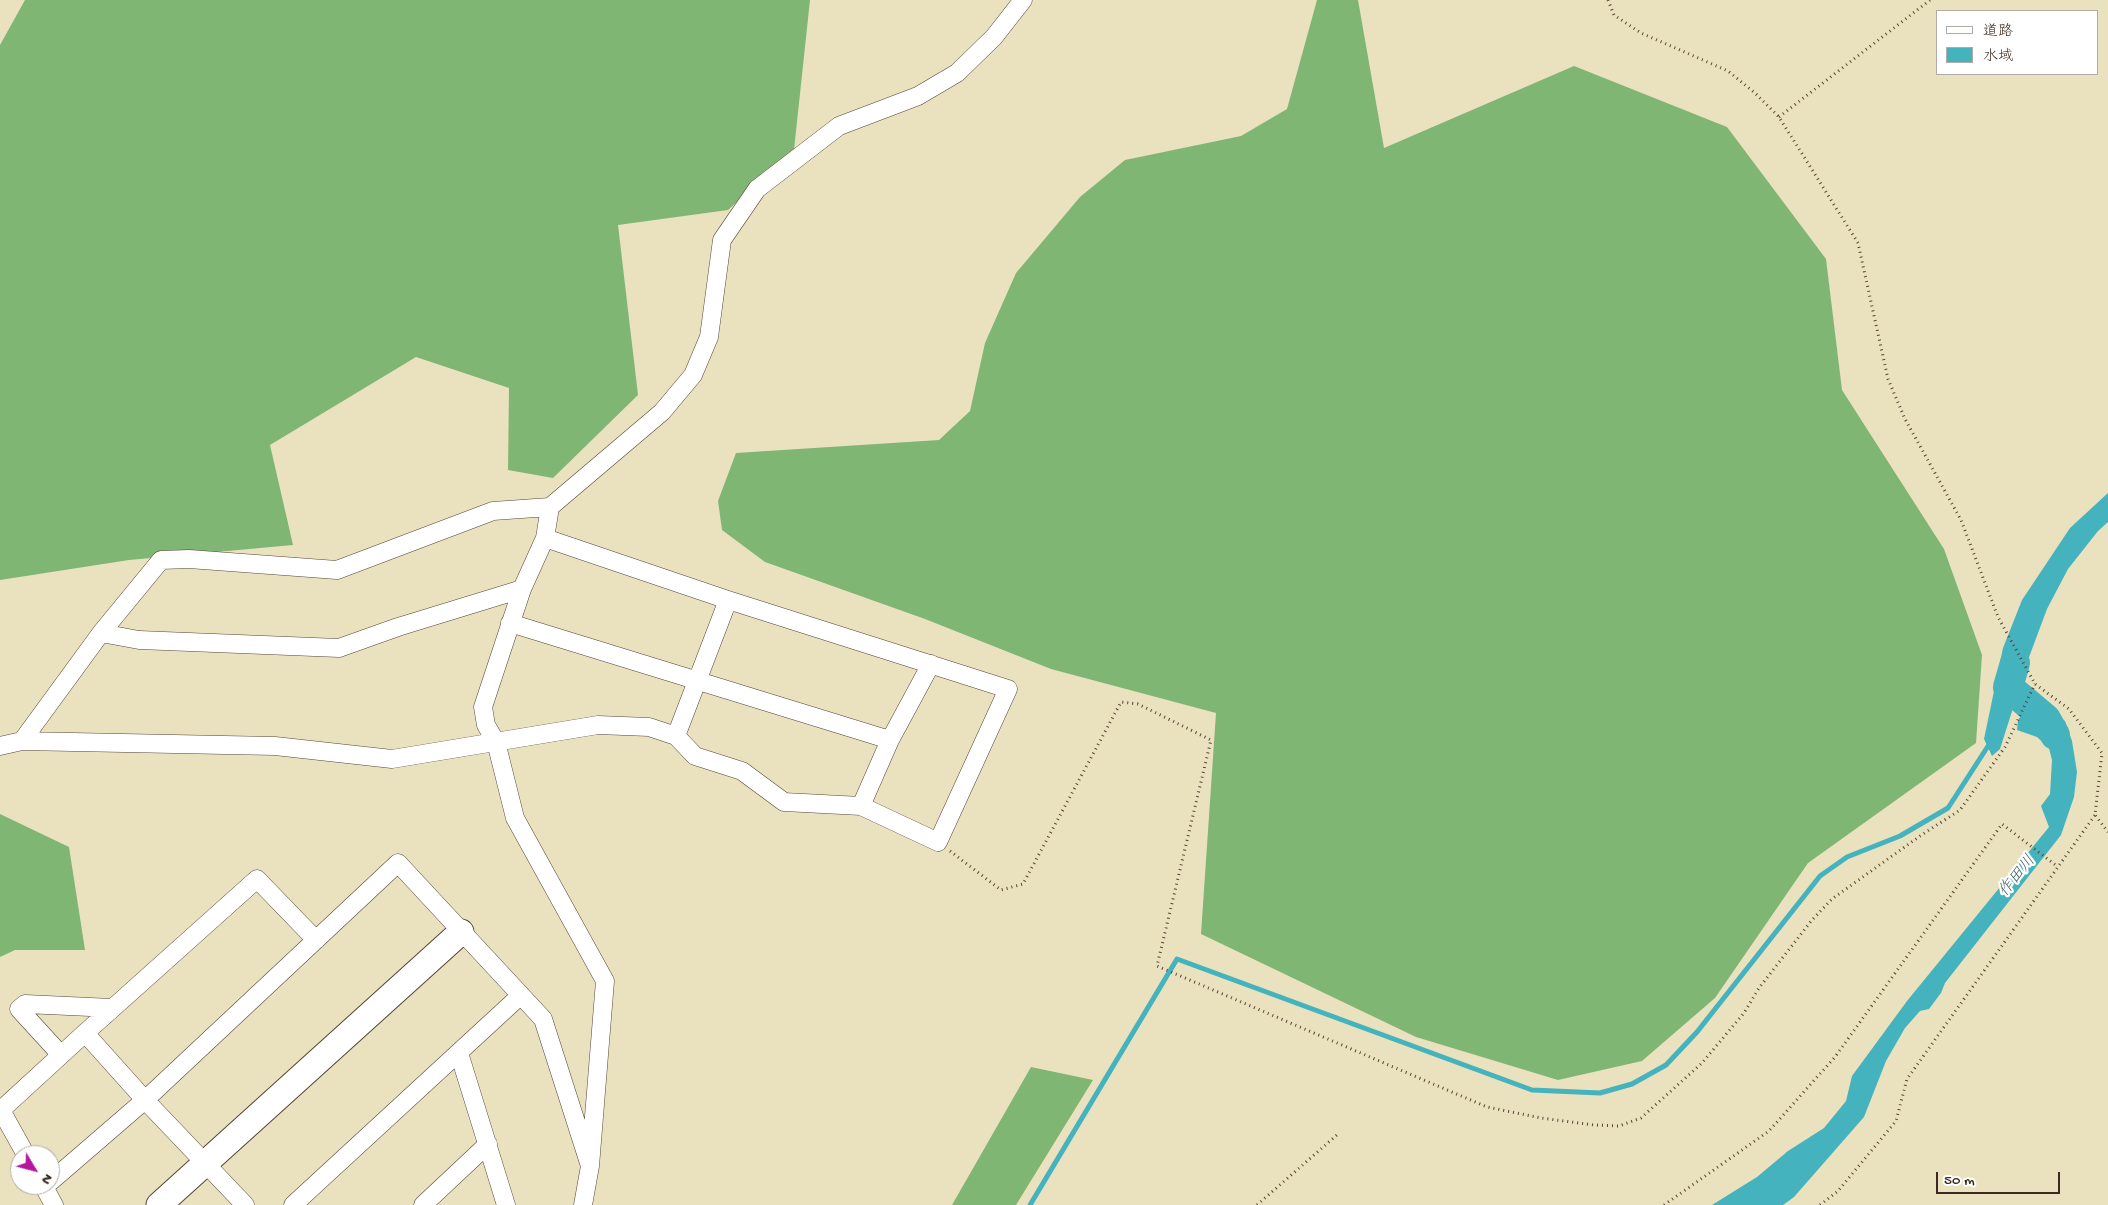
<!DOCTYPE html>
<meta charset="utf-8">
<style>
body{margin:0}
#map{position:relative;width:2108px;height:1205px;overflow:hidden;background:#eae1bf;font-family:"Gochi Hand","Klee One",sans-serif}
canvas{display:block}
.legend{position:absolute;left:1936px;top:10px;width:162px;height:65px;box-sizing:border-box;background:#fff;border:1px solid #b1aaa5;margin:0;padding:6px 9px;list-style:none;font-size:15px;color:#3b2a1e}
.legend li{display:flex;align-items:center;gap:10px;height:25px}
.legend b{width:25px;border:1px solid #b1aaa5}
.north{position:absolute;left:10px;top:1145px;width:50px;height:50px;box-sizing:border-box;background:#fff;border:1px solid #b1aaa5;border-radius:50%;rotate:127deg;font-size:14px;font-weight:700;line-height:20px;text-align:center;color:#3b2a1e}
.north::after{content:'';display:block;margin:auto;width:18px;height:22px;background:#b5179e;clip-path:polygon(50% 0,100% 100%,50% 72%,0 100%)}
.scale{position:absolute;left:1936px;top:1172px;width:124px;height:22px;box-sizing:border-box;border:2px solid #3b2a1e;border-top:0;padding-left:6px;font-size:15px;line-height:18px;white-space:nowrap;color:#3b2a1e;-webkit-text-stroke:4px #fff;paint-order:stroke}
</style>
<div id="map">
<canvas width="2108" height="1205"></canvas>
<ul class="legend">
<li><b style="height:6px;background:#fff"></b>道路</li>
<li><b style="height:14px;background:#44b3be"></b>水域</li>
</ul>
<div class="north">N</div>
<div class="scale">50 m</div>
</div>
<script>
const context = document.querySelector('canvas').getContext('2d');
context.lineJoin = 'round';
function fillPath(path, color) { context.fillStyle = color; context.fill(path, 'evenodd'); }
const toPath = rows => new Path2D(rows.map(r => 'M' + r).join(''));
function strokePath(path, color, width, dash) { context.strokeStyle = color; context.lineWidth = width; context.lineCap = dash ? 'butt' : 'round'; context.setLineDash(dash || []); context.stroke(path); }
function write(font, color, halo, rows, align = 'center') {
  context.font = font + ' "Gochi Hand","Klee One",sans-serif'; context.lineWidth = 4.5; context.setLineDash([]); context.textBaseline = 'middle'; context.strokeStyle = halo; context.fillStyle = color; for (const [text, x, y, turn = 0] of rows) {
    context.save(); context.translate(x, y); context.rotate((+turn || 0) * Math.PI / 180); context.textAlign = isNaN(turn) ? turn : align; if (halo) context.strokeText(text, 0, 0); context.fillText(text, 0, 0); context.restore();
  }
}
fillPath(toPath([
 [25,0,810,0,794,150,728,210,618,225,638,395,553,478,508,470,509,388,416,357,270,445,293,545,129,560,0,580,0,45],
 [1317,0,1358,0,1384,148,1574,66,1727,127,1826,259,1842,390,1944,549,1982,655,1976,743,1808,863,1715,998,1642,1061,1558,1080,1416,1037,1201,934,1216,713,1051,669,925,619,765,562,722,530,718,501,736,453,939,440,970,411,985,343,1016,273,1080,197,1125,160,1241,136,1287,109],
 [0,814,69,847,85,950,15,950,0,957],
 [1031,1067,1093,1080,1016,1205,952,1205]
]), '#80b673');
fillPath(toPath([
 [2108,493,2108,522,2098,531,2068,569,2047,609,2019,684,2026,688,2014,705,2000,749,1992,756,1984,739,2003,648,2022,600,2070,528],
 [2035,697,2065,721,2072,741,2077,772,2074,797,2061,835,1945,983,1941,993,1929,1009,1920,1011,1905,1028,1886,1061,1864,1117,1794,1197,1783,1205,1712,1205,1757,1177,1788,1151,1824,1128,1846,1101,1852,1076,1907,1001,2049,827,2041,806,2050,794,2052,760,2049,748,2037,737,2017,730,2018,720]
]), '#44b3be');
strokePath(toPath([
 [1030,1205,1177,959,1532,1090,1600,1093,1632,1084,1666,1065,1697,1032,1820,876,1847,857,1900,836,1948,808,1990,743]
]), '#44b3be', 5);
strokePath(toPath([
 [2015,663,2008,687,2046,719,2055,735]
]), '#44b3be', 30);
const street = toPath([
 [550,507,545,538,522,589,483,707,486,725,496,742,515,818,605,981,590,1166,583,1205],
 [510,623,890,740],
 [101,633,139,640,339,648,398,627,522,589],
 [676,736,728,600],
 [22,741,101,633,161,560,189,559,337,570,493,511,550,507,662,412,693,375,709,337,722,240,757,189,839,126,918,96,957,73,994,37,1023,0],
 [0,746,22,741,275,746,392,759,598,725,649,727,676,736,695,756,742,771,784,802,861,806,938,842,1008,689,728,600,545,538],
 [861,806,890,740,931,664],
 [85,1033,145,1100,245,1205],
 [459,1053,506,1205],
 [61,1055,19,1009,25,1004,112,1008],
 [26,1155,1,1110,85,1033,257,879,316,940],
 [50,1182,145,1100,398,863,543,1019,590,1166],
 [43,1185,54,1205],
 [293,1205,521,995],
 [423,1205,488,1144]
]);
const secondary = toPath([
 [159,1205,461,932]
]);
strokePath(street, '#554536', 19);
strokePath(secondary, '#554536', 27);
strokePath(toPath([
 [1608,0,1614,15,1641,33,1728,71,1755,93,1779,117,1858,243,1888,379,1905,419,1961,520,1998,617,2035,684,2069,709,2102,753,2095,815,2108,832],
 [1779,117,1930,0],
 [950,851,1001,890,1023,884,1121,702,1138,704,1211,740,1157,966,1487,1107,1541,1118,1594,1125,1619,1126,1641,1118,1702,1063,1744,1013,1759,988,1812,920,1832,899,1920,836,1960,810,2005,747,2035,684],
 [1257,1205,1338,1134],
 [1664,1205,1769,1131,1835,1057,2002,824,2058,867],
 [1820,1205,1838,1191,1896,1121,1907,1079,2095,815]
]), '#554536', 3, [1, 4]);
strokePath(street, '#fff', 18);
strokePath(secondary, '#fff', 25);
write('italic 16px', '#3f615e', '#fff', [
 ["作田川",2018,877,-51]
]);
</script>
